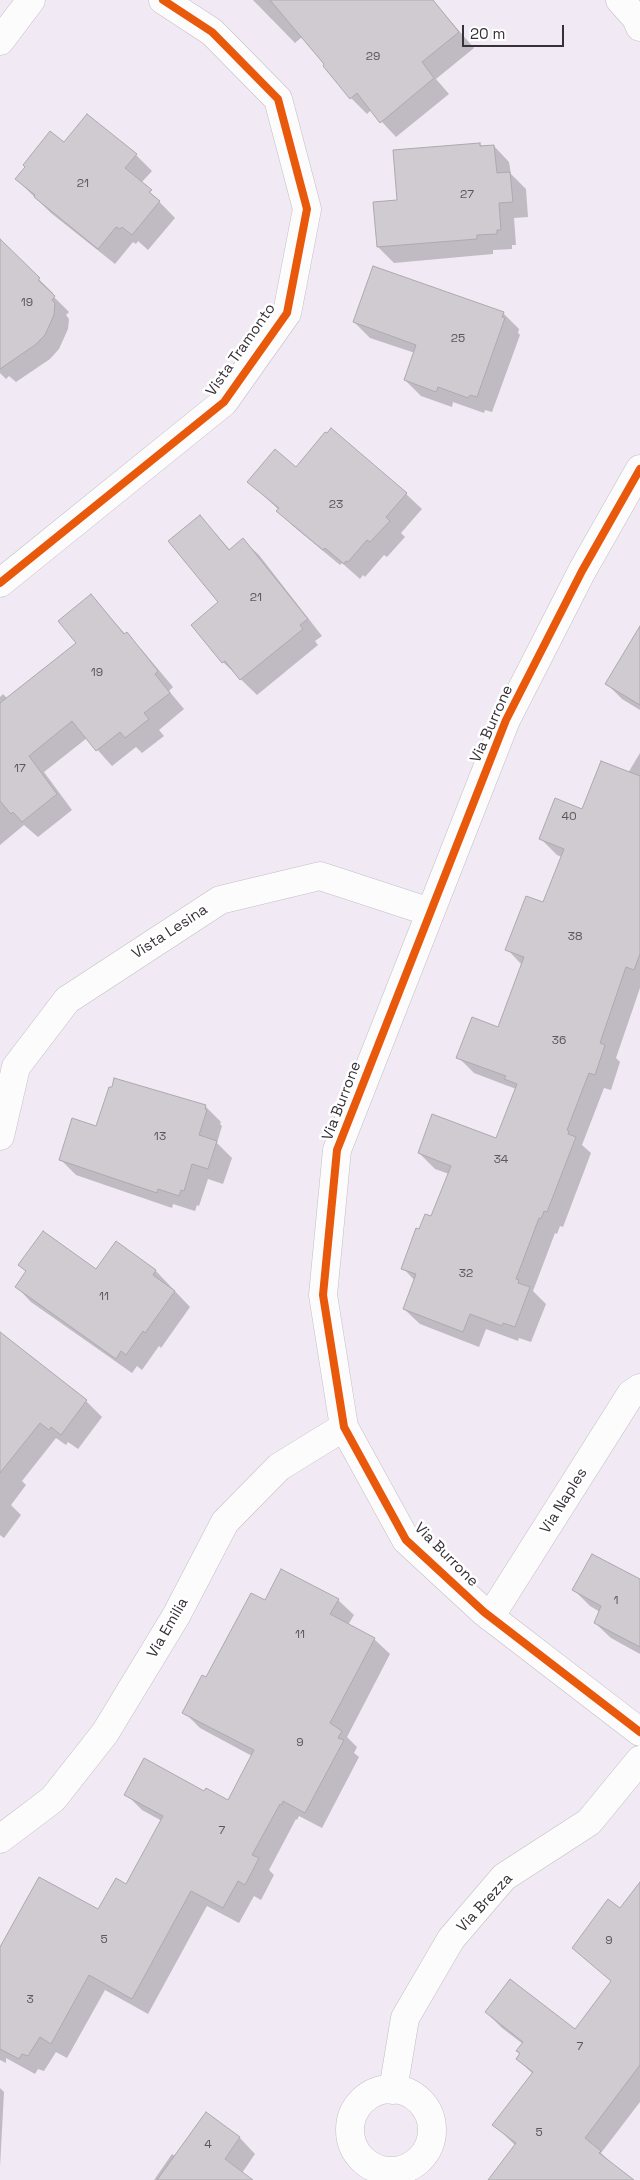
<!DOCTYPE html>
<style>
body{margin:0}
#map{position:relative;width:640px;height:2180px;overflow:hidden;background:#f1e9f3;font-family:"Space Grotesk",sans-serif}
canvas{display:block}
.scale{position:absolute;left:462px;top:25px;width:102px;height:22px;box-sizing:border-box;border:2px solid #363037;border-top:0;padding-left:6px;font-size:15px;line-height:18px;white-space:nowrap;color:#363037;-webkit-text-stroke:4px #fff;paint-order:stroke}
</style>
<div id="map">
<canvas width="640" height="2180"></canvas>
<div class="scale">20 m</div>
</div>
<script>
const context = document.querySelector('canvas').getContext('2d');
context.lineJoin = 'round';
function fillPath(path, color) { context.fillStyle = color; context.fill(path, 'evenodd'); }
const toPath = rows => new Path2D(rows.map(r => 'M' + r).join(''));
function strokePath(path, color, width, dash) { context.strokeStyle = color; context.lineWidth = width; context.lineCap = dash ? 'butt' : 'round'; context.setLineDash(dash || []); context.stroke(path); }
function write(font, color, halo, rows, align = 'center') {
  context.font = font + ' "Space Grotesk",sans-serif'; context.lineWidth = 5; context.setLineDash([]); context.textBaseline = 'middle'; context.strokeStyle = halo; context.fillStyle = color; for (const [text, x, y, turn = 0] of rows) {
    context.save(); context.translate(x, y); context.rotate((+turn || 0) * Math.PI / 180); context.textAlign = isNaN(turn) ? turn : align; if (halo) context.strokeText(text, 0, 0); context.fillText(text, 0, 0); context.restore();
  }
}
fillPath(toPath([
 [253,0,432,0,474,48,436,79,449,94,396,137,371,110,367,114,351,98,302,37,295,43],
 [64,144,136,155,152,171,141,183,175,218,148,250,138,241,136,244,133,242,115,264,51,213,16,179],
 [480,144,483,147,494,146,509,162,511,174,526,189,528,217,514,218,516,245,512,245,512,249,493,250,493,254,394,263,378,247,399,201],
 [0,246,6,247,53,293,52,295,69,312,66,315,69,319,68,329,59,349,50,359,16,382,9,376,6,379,0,373],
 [503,313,519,329,518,333,520,335,492,412,485,410,484,413,453,402,452,407,421,396,405,380,415,353,370,338,354,322],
 [296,469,406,494,422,509,401,533,405,537,387,557,384,555,365,577,363,575,360,579,342,563,340,565,293,526,278,511,279,510,249,482],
 [200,516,230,550,243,540,259,555,322,636,315,641,318,645,257,695,223,662,220,603],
 [91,596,126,635,142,650,173,687,169,691,184,709,159,730,164,736,142,753,136,747,112,766,87,738,44,772,72,810,38,837,24,825,0,845,0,697,3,694,8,699,77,643],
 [640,657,640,710,622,699,606,683],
 [640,753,640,988,616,1058,620,1062,611,1090,604,1088,582,1145,591,1153,563,1227,560,1226,557,1234,555,1233,533,1291,546,1304,531,1342,519,1338,518,1341,486,1329,479,1347,420,1324,404,1309,415,1281,403,1268,419,1231,431,1218,449,1174,435,1169,419,1153,497,1140,516,1089,474,1073,458,1057,499,1029,522,965,507,949,544,904,562,857,557,855,541,839,583,811,628,773],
 [205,1106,221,1122,220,1124,222,1126,217,1143,232,1158,223,1184,208,1179,199,1206,197,1205,195,1211,173,1204,172,1208,76,1175,60,1159,97,1128],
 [116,1242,156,1271,190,1307,161,1348,159,1346,142,1370,137,1366,132,1373,31,1302,16,1286,26,1272,20,1265,96,1270],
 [0,1334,86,1401,102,1417,78,1449,68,1442,66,1445,56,1438,22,1481,26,1485,11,1505,21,1515,4,1538,0,1535],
 [640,1580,640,1654,611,1638,595,1623,600,1612,590,1606,574,1590],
 [338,1600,354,1615,348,1625,374,1639,390,1654,347,1737,357,1747,354,1753,359,1757,322,1828,299,1816,297,1820,296,1819,269,1870,274,1875,261,1900,254,1896,239,1923,207,1906,148,2014,105,1990,67,2058,56,2052,44,2071,38,2069,35,2074,6,2058,6,2063,0,2060,0,1947,99,1911,126,1886,162,1821,142,1810,126,1794,205,1793,228,1801,252,1756,200,1728,184,1712,206,1679,266,1602],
 [640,1884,640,2102,601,2153,629,2180,489,2180,516,2146,494,2125,533,2074,517,2059,523,2044,502,2028,486,2012,575,2031,612,1982,574,1948,620,1910],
 [0,2088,4,2092,0,2167],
 [206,2114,240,2138,255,2154,242,2173,251,2180,154,2180,172,2154,175,2156]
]), '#0003');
const building = toPath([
 [270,0,433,0,459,32,422,62,434,78,380,123,357,93,350,99,323,66,324,64,270,0],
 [87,114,137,154,125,168,152,190,149,192,160,201,132,235,122,227,120,229,116,227,98,249,34,197,35,195,15,179,25,167,23,165,50,131,64,142,87,114],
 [480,143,480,146,494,145,497,173,510,172,513,202,499,203,501,230,497,230,497,234,477,235,477,239,377,247,373,202,397,200,393,150,480,143],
 [0,239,40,278,38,280,55,296,52,300,55,303,54,315,45,335,35,345,0,369,0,239],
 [373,266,504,312,502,317,505,318,477,397,470,395,468,398,438,387,436,392,404,380,416,345,353,322,373,266],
 [331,428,407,493,386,517,390,521,370,542,367,540,348,562,346,561,344,564,325,548,323,550,276,511,279,508,247,482,275,449,296,467,325,432,327,433,331,428],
 [200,515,229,550,243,538,308,619,300,625,303,629,240,680,225,661,222,663,191,625,218,602,168,541,200,515],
 [91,594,124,634,127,632,158,671,155,674,170,693,144,713,149,719,125,738,120,732,96,751,72,721,29,756,57,794,22,822,13,812,11,814,0,801,0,703,76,643,58,621,91,594],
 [640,626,640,705,605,684,640,626],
 [601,761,640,776,640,954,634,970,626,967,600,1043,605,1045,595,1075,589,1073,567,1130,569,1131,568,1134,576,1137,547,1212,544,1211,541,1219,539,1218,516,1279,519,1280,518,1283,530,1287,515,1327,503,1323,502,1326,470,1314,463,1332,403,1309,416,1274,401,1269,416,1228,419,1229,425,1214,431,1216,451,1166,418,1153,432,1114,496,1138,517,1084,504,1079,506,1076,456,1058,472,1017,498,1027,524,957,505,950,526,896,543,902,564,849,539,839,555,798,582,809,601,761],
 [114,1078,206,1105,205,1109,207,1110,199,1135,217,1141,208,1169,192,1164,184,1191,181,1190,179,1196,158,1189,157,1193,59,1160,72,1118,96,1126,109,1087,112,1087,114,1078],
 [43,1231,96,1269,116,1241,156,1270,153,1275,175,1291,145,1333,143,1331,126,1355,121,1351,116,1359,15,1287,26,1271,18,1265,43,1231],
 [0,1332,87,1400,61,1435,51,1427,49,1430,40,1423,0,1473,0,1332],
 [592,1554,640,1579,640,1647,594,1623,601,1606,572,1590,592,1554],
 [281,1569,339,1599,330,1614,375,1638,330,1723,342,1731,338,1738,344,1740,305,1813,283,1801,282,1805,280,1804,252,1855,259,1858,245,1885,238,1881,223,1908,191,1891,132,1999,89,1975,51,2044,40,2037,28,2056,22,2054,19,2059,0,2049,0,1947,39,1877,98,1909,116,1878,126,1884,163,1816,124,1795,144,1758,204,1791,206,1788,228,1800,254,1750,182,1713,202,1675,206,1677,251,1593,265,1600,281,1569],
 [640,1882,640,2065,585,2138,601,2151,599,2153,634,2180,488,2180,516,2143,492,2125,533,2072,516,2059,520,2053,516,2051,523,2042,485,2012,510,1979,575,2029,611,1981,572,1948,608,1899,620,1908,640,1882],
 [206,2112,240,2137,225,2159,253,2180,157,2180,206,2112]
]);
fillPath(building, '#d0cad1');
strokePath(building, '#ada8af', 1);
const minor = toPath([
 [620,0,636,18,640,27],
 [0,41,31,0],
 [640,469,582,571,506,720,337,1150,323,1295,344,1427,406,1540,484,1612,640,1732],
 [0,583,224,402,287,313,307,209,278,99,212,32,163,0],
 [0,1136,16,1067,67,1000,220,900,320,876,430,912],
 [490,1617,631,1394,640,1388],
 [0,1839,53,1799,105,1733,176,1616,225,1522,279,1467,344,1427],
 '350 2130a41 41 0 1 1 82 0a41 41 0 1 1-82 0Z',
 [393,2090,405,2018,451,1939,504,1877,589,1822,640,1760]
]);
strokePath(minor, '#c3bec5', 29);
strokePath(minor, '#fdfcfd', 28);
strokePath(toPath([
 [640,469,582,571,506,720,337,1150,323,1295,344,1427,406,1540,484,1612,640,1732],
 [0,583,224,402,287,313,307,209,278,99,212,32,163,0]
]), '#e8590c', 8);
write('12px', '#5c565e', null, [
 ["29",373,57],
 ["21",83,184],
 ["27",467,195],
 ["19",27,303],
 ["25",458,339],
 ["23",336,505],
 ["21",256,598],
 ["19",97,673],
 ["17",20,769],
 ["40",569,817],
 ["38",575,937],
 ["36",559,1041],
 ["13",160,1137],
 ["34",501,1160],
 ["32",466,1274],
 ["11",104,1297],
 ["1",616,1601],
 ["11",300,1635],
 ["9",300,1743],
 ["7",222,1831],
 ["5",104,1940],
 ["9",609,1941],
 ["3",30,2000],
 ["7",580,2047],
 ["5",539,2133],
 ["4",208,2145]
]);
write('15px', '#363037', '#fff', [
 ["Vista Tramonto",241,350,-55],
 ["Via Burrone",492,724,-66],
 ["Vista Lesina",170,932,-33],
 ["Via Burrone",342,1101,-69],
 ["Via Naples",564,1501,-58],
 ["Via Burrone",446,1555,45],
 ["Via Emilia",168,1628,-60],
 ["Via Brezza",485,1903,-47]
]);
</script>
